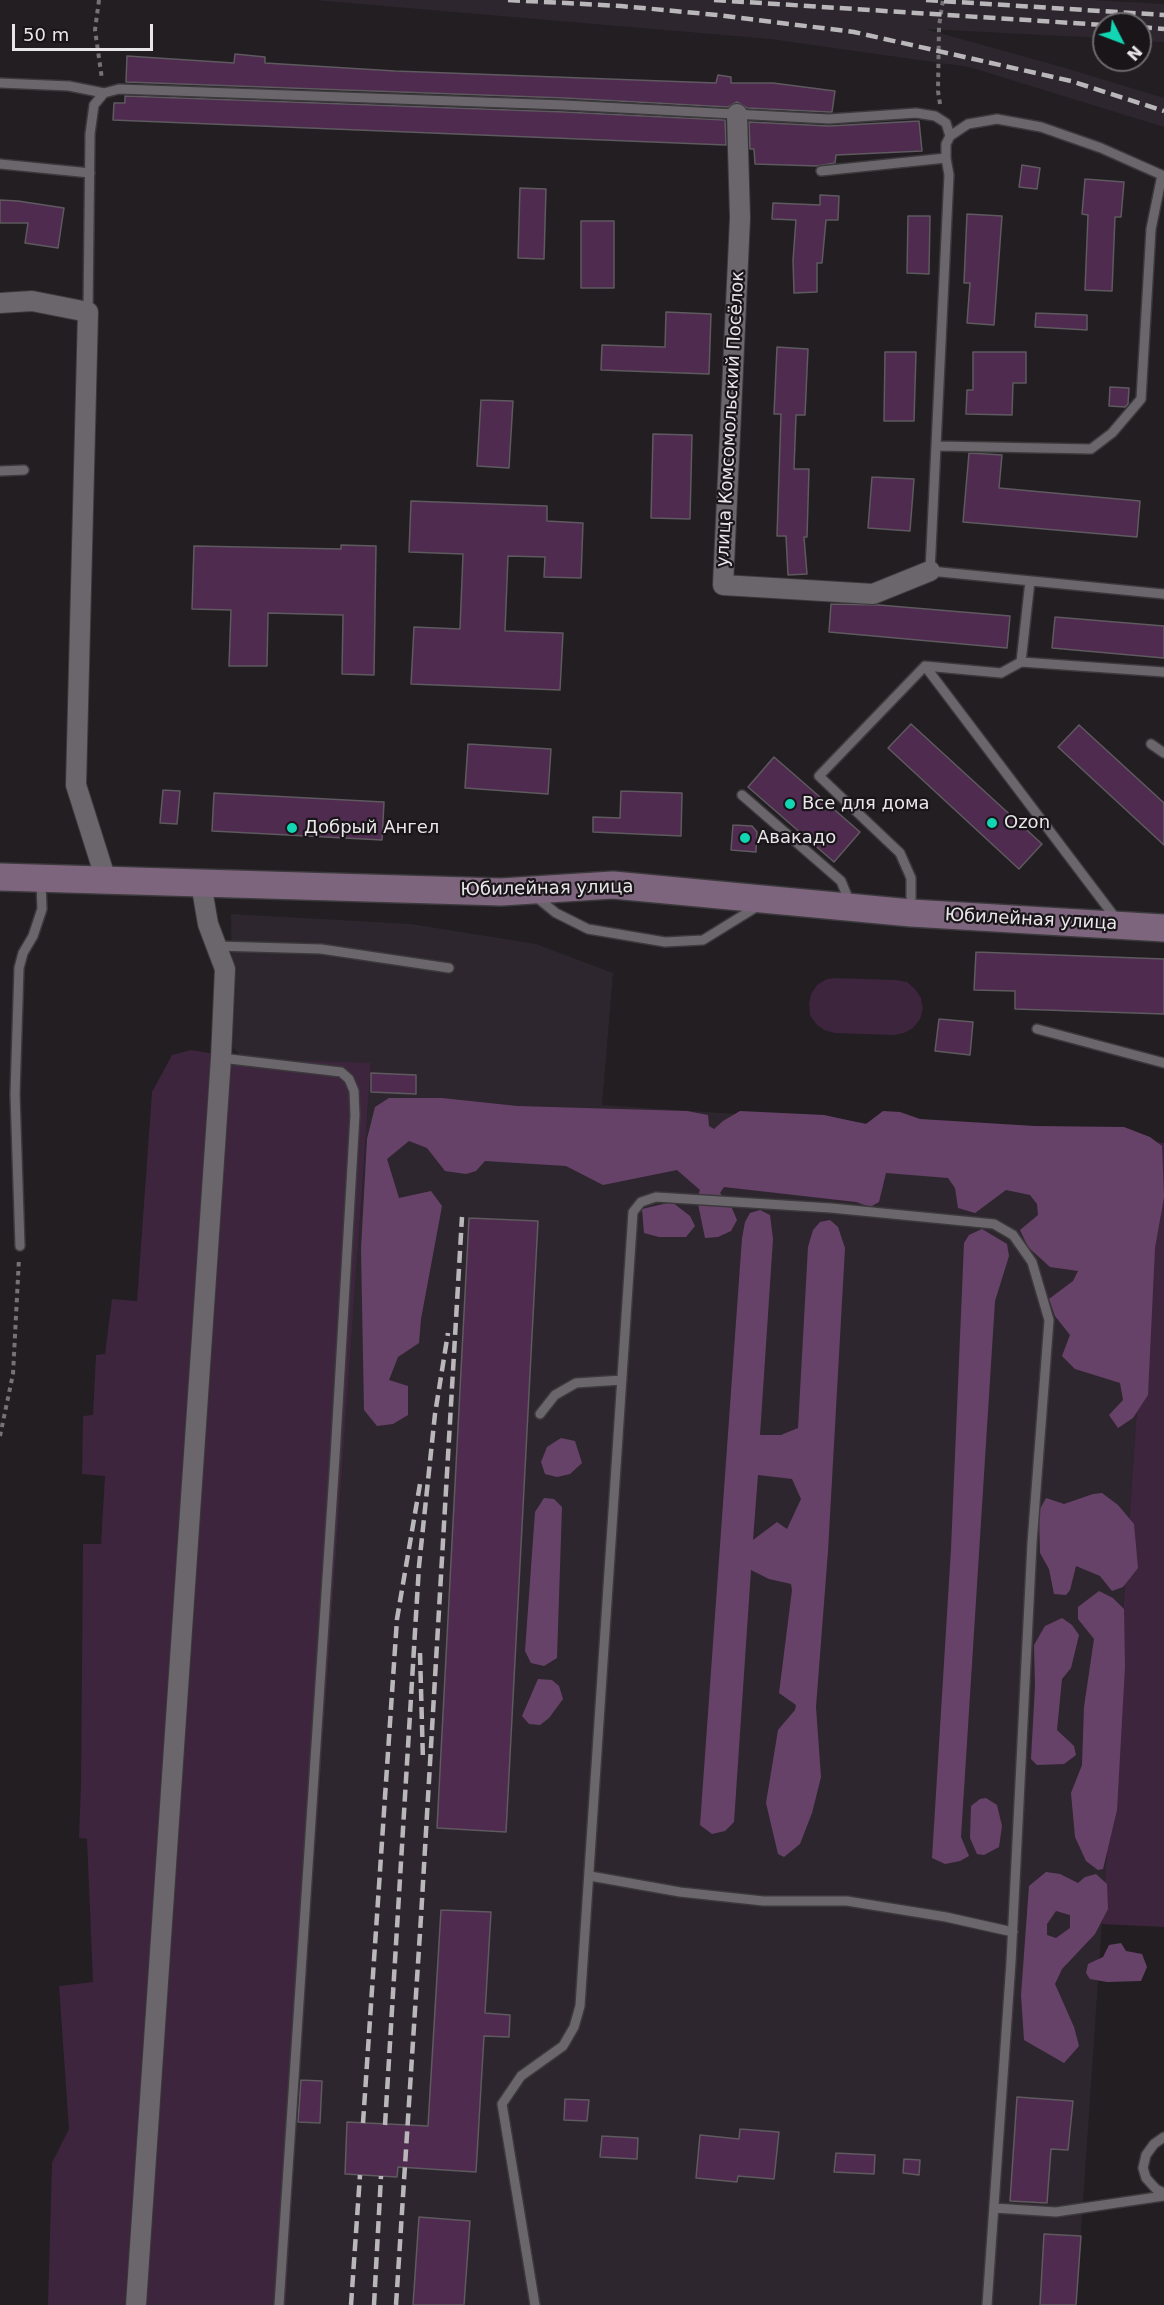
<!DOCTYPE html>
<meta charset="utf-8">
<style>
body{margin:0}
#map{position:relative;width:1164px;height:2305px;overflow:hidden;background:#221e22;font-family:"DejaVu Sans",sans-serif}
canvas{display:block}
.north{position:absolute;left:1092px;top:12px;width:60px;height:60px;box-sizing:border-box;background:#191519;border:2px solid #6c696c;border-radius:50%;rotate:132deg;font-size:16px;font-weight:700;line-height:24px;text-align:center;color:#e9e6e9}
.north::after{content:'';display:block;margin:auto;width:21px;height:27px;background:#12d5b4;clip-path:polygon(50% 0,100% 100%,50% 72%,0 100%)}
.scale{position:absolute;left:12px;top:24px;width:141px;height:27px;box-sizing:border-box;border:3px solid #e9e6e9;border-top:0;padding-left:8px;font-size:18px;line-height:21px;white-space:nowrap;color:#e9e6e9;-webkit-text-stroke:4px #191519;paint-order:stroke}
</style>
<div id="map">
<canvas width="1164" height="2305"></canvas>
<div class="north">N</div>
<div class="scale">50 m</div>
</div>
<script>
const context = document.querySelector('canvas').getContext('2d');
context.lineJoin = 'round';
function fillPath(path, color) { context.fillStyle = color; context.fill(path, 'evenodd'); }
const toPath = rows => new Path2D(rows.map(r => 'M' + r).join(''));
function strokePath(path, color, width, dash) { context.strokeStyle = color; context.lineWidth = width; context.lineCap = dash ? 'butt' : 'round'; context.setLineDash(dash || []); context.stroke(path); }
function write(font, color, halo, rows, align = 'center') {
  context.font = font + ' "DejaVu Sans",sans-serif'; context.lineWidth = 4.5; context.setLineDash([]); context.textBaseline = 'middle'; context.strokeStyle = halo; context.fillStyle = color; for (const [text, x, y, turn = 0] of rows) {
    context.save(); context.translate(x, y); context.rotate((+turn || 0) * Math.PI / 180); context.textAlign = isNaN(turn) ? turn : align; if (halo) context.strokeText(text, 0, 0); context.fillText(text, 0, 0); context.restore();
  }
}
fillPath(toPath([
 [314,0,1090,0,1164,4,1164,42,1140,41,1140,24,1104,24,1104,38,925,29,1062,67,1164,98,1164,127,969,67,770,39],
 [231,914,411,924,536,944,613,973,602,1105,1155,1142,1076,2305,286,2305,299,2080,371,1064,245,1059,233,1048]
]), '#2e262e');
fillPath(toPath([
 [837,978,896,980,907,982,915,989,921,998,923,1009,920,1019,913,1028,904,1033,894,1035,835,1033,824,1030,816,1024,810,1015,809,1004,811,994,817,985,827,979],
 [191,1050,245,1059,371,1063,299,2080,286,2305,48,2305,52,2163,69,2129,59,1986,93,1982,87,1839,79,1838,81,1784,83,1544,101,1544,105,1476,82,1474,83,1416,93,1415,96,1355,105,1354,112,1299,137,1301,152,1092,172,1055],
 [1155,1142,1164,1143,1164,1927,1102,1924]
]), '#3d253d');
fillPath(toPath([
 [389,1098,442,1098,517,1106,687,1111,708,1115,709,1126,714,1129,723,1121,740,1111,824,1115,866,1124,883,1111,900,1112,920,1119,1035,1126,1124,1127,1150,1137,1162,1146,1164,1197,1155,1248,1148,1395,1133,1418,1118,1428,1109,1415,1123,1400,1120,1383,1075,1369,1062,1356,1070,1335,1055,1316,1049,1299,1073,1281,1078,1271,1050,1267,1028,1247,1020,1230,1038,1215,1037,1204,1030,1195,1006,1190,975,1213,958,1208,955,1188,948,1178,886,1173,879,1202,870,1207,856,1202,724,1187,720,1193,731,1206,737,1220,731,1231,718,1237,705,1238,697,1199,700,1190,677,1170,603,1185,566,1166,485,1161,476,1171,466,1174,445,1171,427,1148,409,1141,387,1159,399,1198,431,1191,442,1206,421,1319,419,1343,398,1357,389,1380,408,1386,408,1415,393,1424,377,1426,364,1410,361,1249,367,1139,375,1107],
 [672,1202,690,1216,695,1226,686,1237,659,1237,644,1233,642,1209],
 [760,1210,770,1215,773,1239,760,1435,781,1435,798,1428,808,1247,813,1230,820,1222,830,1220,838,1227,845,1248,828,1551,816,1707,821,1777,812,1813,800,1844,784,1857,778,1854,766,1803,778,1730,795,1710,796,1705,779,1693,792,1590,791,1584,769,1579,751,1570,734,1822,725,1831,712,1834,700,1825,742,1238,745,1222,750,1213],
 [758,1475,792,1479,801,1499,787,1529,777,1522,753,1540],
 [982,1229,1007,1244,1009,1256,995,1301,961,1837,969,1856,960,1861,945,1864,932,1858,951,1549,964,1243,969,1235],
 [561,1438,575,1441,582,1463,570,1474,557,1477,545,1474,541,1462,547,1447],
 [1102,1493,1118,1505,1134,1524,1138,1568,1123,1587,1112,1591,1100,1576,1076,1566,1070,1590,1066,1595,1054,1594,1049,1569,1040,1553,1039,1511,1046,1498,1064,1504,1093,1494],
 [544,1498,554,1499,562,1507,557,1658,544,1666,531,1663,525,1651,535,1512],
 [1099,1591,1113,1598,1124,1609,1125,1667,1117,1810,1103,1869,1098,1870,1086,1861,1075,1837,1071,1793,1082,1765,1084,1707,1094,1639,1078,1619,1078,1607],
 [1062,1618,1072,1625,1079,1635,1071,1668,1062,1679,1057,1730,1074,1746,1076,1755,1064,1764,1037,1765,1031,1759,1035,1686,1034,1645,1045,1626],
 [538,1679,552,1680,559,1686,563,1699,549,1718,540,1725,529,1724,522,1716],
 [986,1798,997,1805,1002,1826,999,1847,984,1855,977,1854,970,1838,971,1806,980,1799],
 [1046,1872,1060,1874,1078,1883,1085,1877,1096,1874,1107,1884,1108,1909,1095,1934,1062,1969,1055,1984,1074,2027,1079,2046,1064,2063,1024,2040,1021,1995,1029,1886],
 [1056,1911,1070,1915,1070,1928,1056,1938,1047,1935,1047,1924],
 [1121,1943,1126,1951,1142,1954,1147,1967,1141,1981,1107,1982,1090,1979,1086,1973,1088,1964,1103,1957,1109,1945]
]), '#674268');
const building = toPath([
 [235,54,265,57,265,63,395,71,716,83,718,75,731,77,731,83,773,83,835,91,832,112,829,112,747,108,737,102,728,107,564,98,126,82,127,56,234,63,235,54],
 [125,96,564,112,725,120,726,145,113,120,114,103,125,103,125,96],
 [919,121,922,151,836,155,835,163,817,166,755,164,754,149,750,149,749,122,829,126,919,121],
 [1022,165,1040,168,1037,189,1019,187,1022,165],
 [1085,179,1124,182,1121,217,1115,217,1112,291,1085,290,1088,215,1082,214,1085,179],
 [520,188,546,189,544,259,518,258,520,188],
 [820,195,839,196,838,220,826,220,822,263,817,263,817,292,794,293,793,260,796,220,772,219,773,203,820,205,820,195],
 [0,200,18,201,64,208,58,248,25,243,28,223,0,223,0,200],
 [967,214,1002,216,994,325,967,323,970,283,964,283,967,214],
 [908,216,930,216,929,274,907,273,908,216],
 [581,221,614,221,614,288,581,288,581,221],
 [666,312,711,314,709,374,601,370,602,345,665,347,666,312],
 [1036,313,1087,315,1087,330,1035,327,1036,313],
 [777,347,808,349,805,415,796,415,794,469,809,469,807,537,804,537,807,574,788,575,786,536,777,536,781,414,774,414,777,347],
 [885,352,916,352,914,421,884,421,885,352],
 [973,352,1026,352,1026,383,1013,383,1012,415,966,414,967,390,973,390,973,352],
 [1110,387,1129,388,1128,404,1125,407,1109,406,1110,387],
 [481,400,513,401,509,468,477,466,481,400],
 [653,434,692,435,690,519,651,518,653,434],
 [969,453,1002,455,999,488,1140,501,1137,537,963,522,969,453],
 [872,477,914,479,910,531,868,528,872,477],
 [411,501,547,506,547,521,583,523,581,578,544,577,545,557,508,556,505,631,563,633,560,690,411,684,414,627,460,629,463,554,409,552,411,501],
 [341,545,376,546,374,675,342,674,343,615,268,613,267,666,229,666,231,610,192,609,194,546,341,549,341,545],
 [831,604,879,605,1010,616,1007,648,829,632,831,604],
 [1055,617,1164,626,1164,658,1052,648,1055,617],
 [911,724,1042,844,1019,869,888,748,911,724],
 [1079,725,1164,803,1164,845,1058,747,1079,725],
 [468,744,551,749,548,794,465,788,468,744],
 [774,757,860,832,834,862,748,787,774,757],
 [163,790,180,791,177,824,160,823,163,790],
 [621,791,682,793,681,836,593,832,593,817,620,818,621,791],
 [214,793,384,802,382,840,212,831,214,793],
 [733,825,752,826,757,832,756,852,731,850,733,825],
 [976,952,1164,959,1164,1014,1015,1009,1015,991,974,990,976,952],
 [939,1019,973,1022,970,1055,935,1051,939,1019],
 [371,1073,416,1075,416,1094,371,1092,371,1073],
 [469,1218,538,1221,506,1832,437,1828,469,1218],
 [441,1910,491,1912,485,2013,510,2015,509,2037,484,2036,476,2172,398,2167,397,2177,345,2174,347,2122,428,2126,441,1910],
 [301,2080,322,2081,320,2123,298,2122,301,2080],
 [1017,2097,1073,2101,1068,2150,1051,2149,1047,2203,1010,2201,1017,2097],
 [565,2099,589,2100,587,2121,564,2120,565,2099],
 [740,2129,779,2132,774,2179,738,2176,737,2182,696,2178,700,2135,739,2139,740,2129],
 [602,2136,638,2138,637,2159,600,2157,602,2136],
 [836,2153,875,2155,874,2174,834,2172,836,2153],
 [904,2159,920,2160,919,2175,903,2173,904,2159],
 [419,2217,470,2221,464,2305,413,2305,419,2217],
 [1044,2234,1081,2236,1076,2305,1040,2305,1044,2234]
]);
fillPath(building, '#4e2b4f');
strokePath(building, '#5f5a5f', 1.5);
const lane = toPath([
 [0,83,69,86,104,93],
 [946,158,946,144,950,136,968,124,997,119,1041,127,1101,148,1164,176],
 [0,164,90,173],
 [821,171,946,158,949,175,930,571,1164,594],
 [88,312,90,134,94,105,104,93,119,89,564,105,829,119,916,113,935,116,946,123,950,136],
 [937,446,1091,449,1112,433,1141,399,1151,229,1162,175],
 [0,471,24,470],
 [1021,662,1164,672],
 [925,666,1117,920],
 [925,666,1001,673,1021,662,1030,581],
 [1151,744,1164,753],
 [742,795,841,881,850,903],
 [535,896,556,913,588,929,665,942,703,940,758,906],
 [911,911,911,878,900,853,819,776,925,666],
 [216,946,321,949,449,968],
 [1037,1029,1164,1063],
 [221,1058,341,1072,349,1079,354,1091,355,1115,335,1457,279,2305],
 [20,1246,15,1094,19,968,23,953,33,936,42,909,41,881],
 [540,1414,555,1395,576,1383,622,1380],
 [590,1876,680,1892,763,1901,847,1901,946,1917,1013,1932],
 [1164,2137,1154,2144,1146,2155,1143,2168,1146,2178,1156,2189,1164,2193],
 [994,2208,1056,2212,1164,2196],
 [535,2305,502,2104,521,2076,563,2046,574,2027,580,2006,633,1212,641,1202,656,1197,831,1208,994,1224,1013,1235,1032,1262,1049,1320,1032,1543,1011,1962,987,2305]
]);
const street = toPath([
 [737,114,740,218,723,585,873,594,930,571],
 [0,303,32,301,88,312,76,785,106,880],
 [136,2305,221,1058,225,969,208,924,201,883]
]);
const secondary = toPath([
 [0,877,501,892,613,885,911,913,1164,928]
]);
strokePath(lane, '#3c393c', 12);
strokePath(street, '#3c393c', 22);
strokePath(secondary, '#3c393c', 30);
strokePath(toPath([
 [99,0,95,30,102,79],
 [940,104,938,91,939,26,943,0],
 [0,1436,13,1374,19,1258]
]), '#767376', 4, [4.5, 4.5]);
strokePath(lane, '#6b666b', 9);
strokePath(street, '#6b666b', 20);
strokePath(secondary, '#7e657e', 27);
strokePath(toPath([
 [508,0,621,6,717,15,854,32,1071,81,1164,111],
 [714,0,1104,25],
 [926,0,1164,15],
 [1140,27,1164,29],
 [420,1653,423,1761],
 [363,2123,397,1619,420,1484],
 [385,2125,419,1566,435,1414,448,1333],
 [351,2305,360,2175],
 [374,2305,381,2176],
 [396,2305,421,1917,462,1217]
]), '#bab7ba', 4.5, [12, 6]);
for (const [x, y, r, color] of [
 [790,804,6,"#12d5b4"],
 [992,823,6,"#12d5b4"],
 [292,828,6,"#12d5b4"],
 [745,838,6,"#12d5b4"]
]) { const dot = new Path2D(); dot.arc(x, y, r, 0, 2 * Math.PI); context.fillStyle = color; context.fill(dot); strokePath(dot, '#191519', 2); }
write('18px', '#e9e6e9', '#191519', [
 ["улица Комсомольский Посёлок",731,419,-87],
 ["Юбилейная улица",547,889,-1],
 ["Юбилейная улица",1031,920,3]
]);
write('18px', '#e9e6e9', '#191519', [
 ["Все для дома",802,804],
 ["Ozon",1004,823],
 ["Добрый Ангел",304,828],
 ["Авакадо",757,838]
], 'left');
</script>
